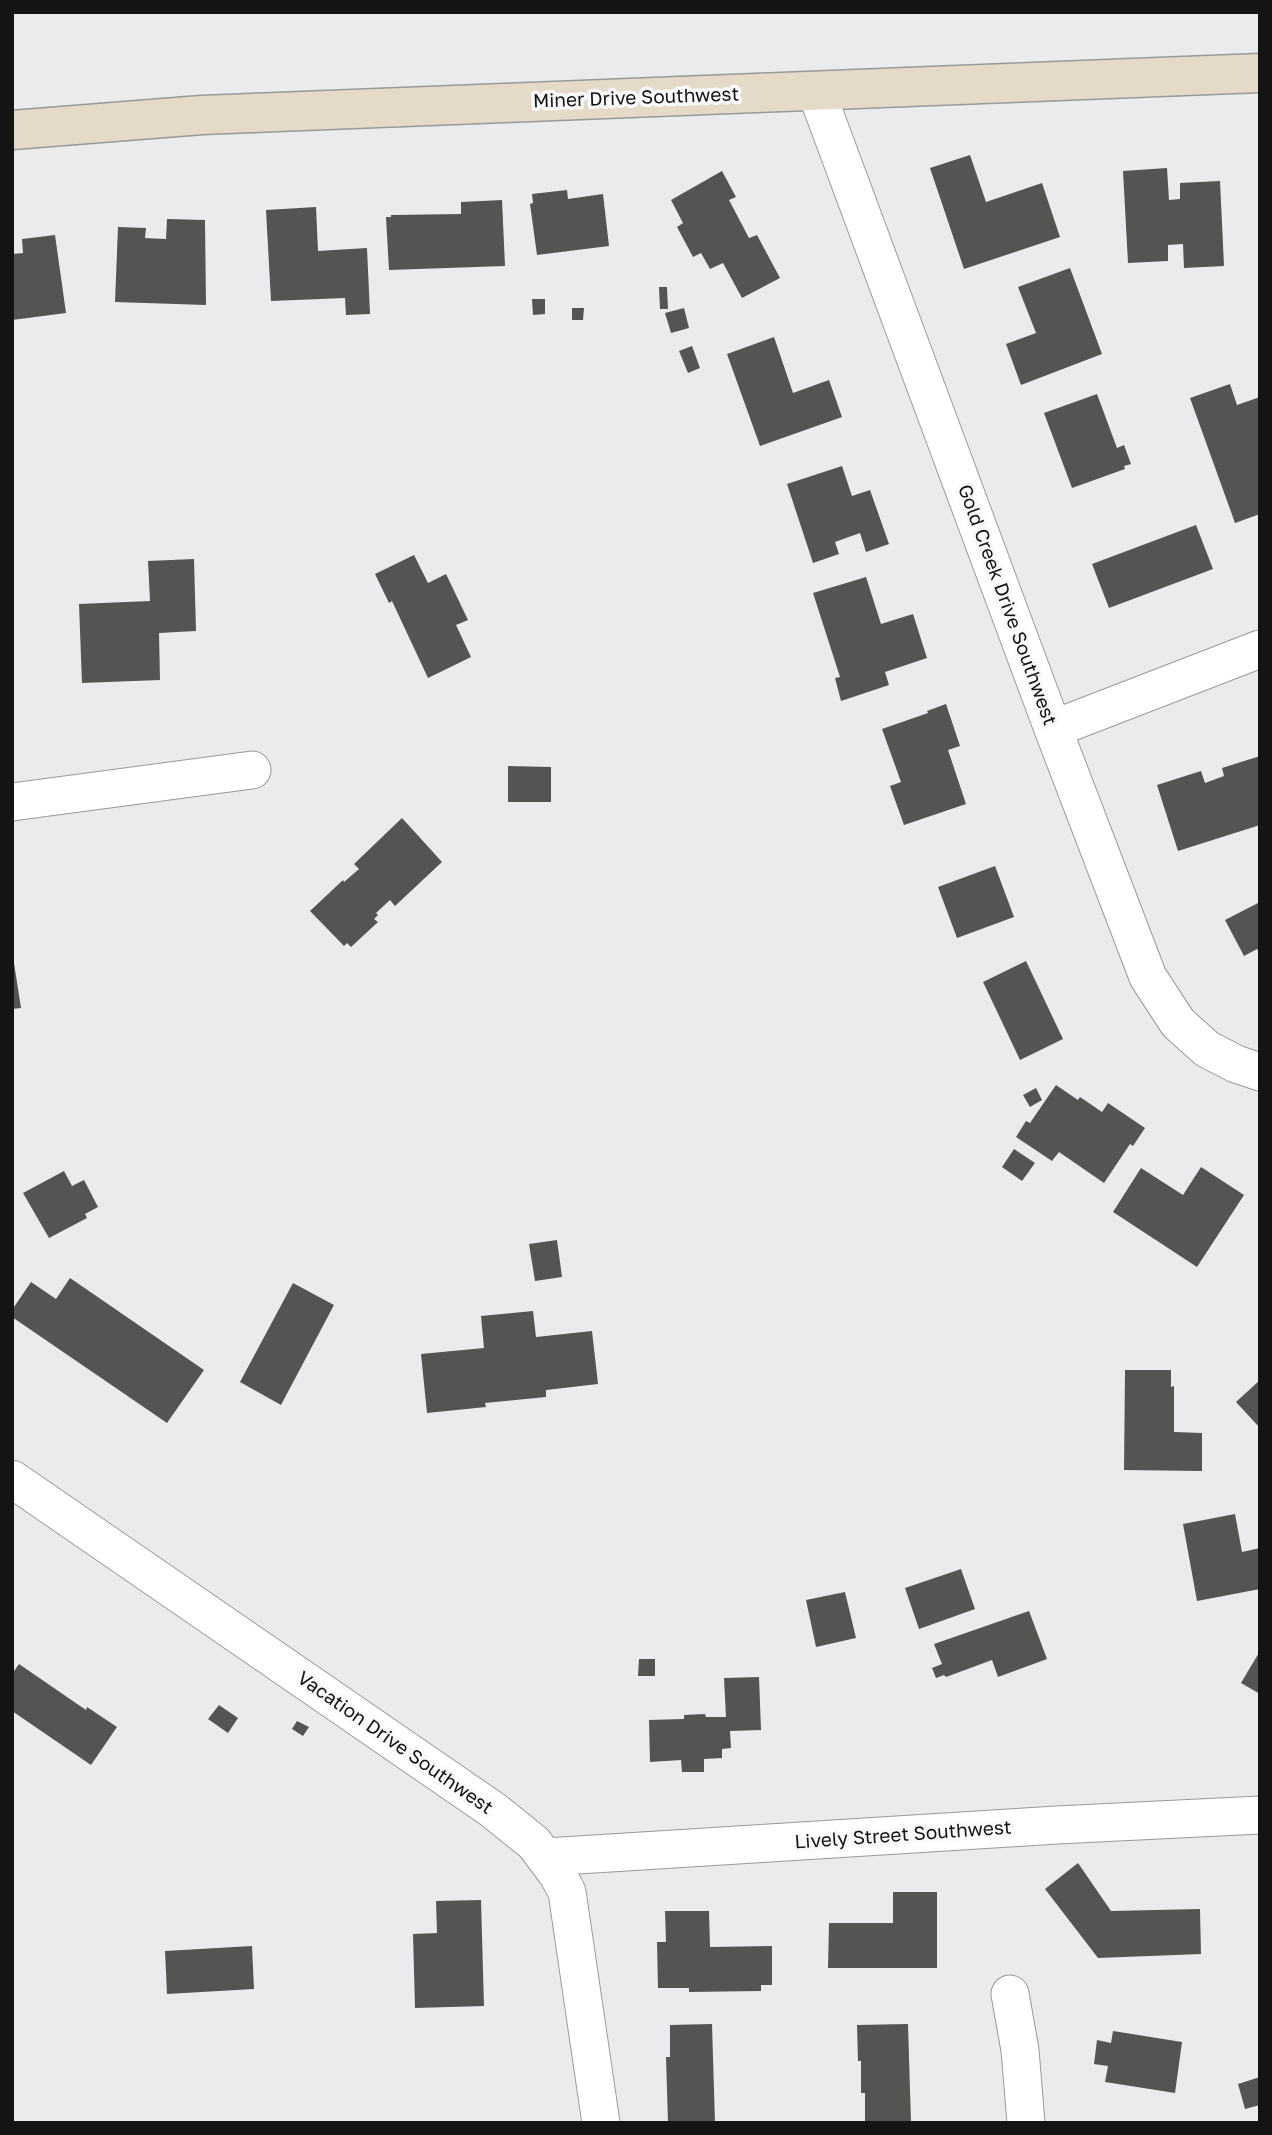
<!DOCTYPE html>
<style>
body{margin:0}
#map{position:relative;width:1272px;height:2135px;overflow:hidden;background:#ebebee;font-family:"Golos Text",sans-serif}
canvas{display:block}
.frame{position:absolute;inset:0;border:14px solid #141414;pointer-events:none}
</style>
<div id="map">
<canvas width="1272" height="2135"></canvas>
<div class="frame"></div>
</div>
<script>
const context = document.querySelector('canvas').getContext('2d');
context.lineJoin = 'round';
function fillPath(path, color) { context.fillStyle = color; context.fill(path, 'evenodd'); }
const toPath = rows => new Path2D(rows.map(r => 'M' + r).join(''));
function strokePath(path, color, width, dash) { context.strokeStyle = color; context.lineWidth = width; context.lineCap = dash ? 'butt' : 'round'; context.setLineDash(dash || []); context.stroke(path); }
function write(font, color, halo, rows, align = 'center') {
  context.font = font + ' "Golos Text",sans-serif'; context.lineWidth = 7; context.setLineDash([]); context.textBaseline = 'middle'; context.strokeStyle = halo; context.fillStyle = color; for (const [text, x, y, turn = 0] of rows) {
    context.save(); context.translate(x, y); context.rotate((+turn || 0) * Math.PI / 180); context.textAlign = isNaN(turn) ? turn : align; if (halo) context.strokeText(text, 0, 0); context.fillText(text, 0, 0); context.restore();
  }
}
fillPath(toPath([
 [970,155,986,202,1042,183,1060,237,964,269,930,168],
 [1167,168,1169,200,1180,199,1180,183,1220,181,1224,266,1184,268,1183,244,1168,245,1168,261,1128,263,1123,171],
 [722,171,736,197,729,200,749,238,757,235,780,278,742,298,723,263,710,269,701,253,693,257,677,227,683,223,671,200],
 [567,190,568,199,603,194,609,246,537,255,530,204,533,203,532,194],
 [502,200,505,266,389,270,386,217,391,217,391,215,461,214,461,202],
 [316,207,318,251,367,248,370,314,346,315,345,298,271,301,266,210],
 [167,219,205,220,206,305,115,302,118,227,146,228,145,238,166,239],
 [55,235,66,313,12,320,12,254,23,253,22,239],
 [1070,268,1102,354,1021,385,1006,344,1036,333,1018,287],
 [659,287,667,287,668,309,660,309],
 [532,299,545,299,545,314,533,315],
 [572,308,584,308,583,320,572,320],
 [684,308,689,328,671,333,665,313],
 [774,337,793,393,829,380,842,417,760,446,727,354],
 [692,346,700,368,688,373,679,351],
 [1230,384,1237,405,1260,397,1260,514,1235,523,1190,398],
 [1097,394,1117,448,1124,445,1131,464,1124,466,1125,469,1072,488,1044,413],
 [842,466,852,496,870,490,889,544,866,552,860,533,835,542,839,554,813,563,787,484],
 [1196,525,1213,569,1109,608,1092,564],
 [414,555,428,583,446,574,468,620,456,625,471,657,428,678,392,601,389,603,375,574],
 [194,559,196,631,159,633,160,680,82,683,79,604,150,601,148,561],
 [866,577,881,624,913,614,927,658,885,672,889,685,841,701,835,678,840,677,813,593],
 [946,704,960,746,948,750,966,804,904,825,890,786,901,782,882,729,928,713,927,711],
 [1260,756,1260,825,1178,851,1157,785,1201,771,1205,783,1224,776,1222,768],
 [508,766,551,767,551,802,508,802],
 [402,818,442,862,395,906,390,900,376,913,378,915,374,919,378,922,351,947,347,943,344,946,310,911,343,880,344,882,359,869,354,864],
 [995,866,1014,917,957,938,938,887],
 [1260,902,1260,953,1257,949,1244,956,1225,920],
 [1026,961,1063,1039,1020,1060,983,982],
 [12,963,14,963,21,1008,12,1009],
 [1056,1085,1078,1100,1080,1097,1102,1112,1108,1103,1145,1128,1133,1146,1130,1144,1104,1183,1059,1152,1052,1161,1016,1137,1026,1121,1030,1123],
 [1036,1088,1042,1100,1030,1107,1023,1095],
 [1014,1149,1035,1163,1022,1181,1002,1167],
 [1201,1167,1244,1195,1197,1267,1113,1212,1141,1168,1183,1195],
 [64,1171,72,1186,84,1180,98,1207,85,1214,87,1218,49,1238,23,1193],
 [557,1240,562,1277,535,1281,529,1244],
 [70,1278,204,1370,167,1423,12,1317,12,1310,31,1282,56,1299],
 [293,1283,334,1305,281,1405,240,1382],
 [533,1311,536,1337,592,1331,598,1384,546,1390,546,1397,485,1403,486,1407,427,1413,421,1354,484,1348,481,1316],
 [1125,1370,1171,1370,1171,1387,1174,1386,1174,1432,1202,1433,1202,1471,1124,1470],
 [1260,1380,1260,1428,1236,1402],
 [1235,1514,1242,1552,1260,1548,1260,1589,1197,1601,1183,1524],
 [961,1569,975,1609,919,1629,905,1588],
 [845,1592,856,1638,816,1647,806,1600],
 [1029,1611,1047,1659,998,1677,992,1660,946,1677,944,1675,936,1678,932,1668,942,1664,934,1644],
 [1260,1651,1260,1694,1241,1683],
 [639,1659,655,1659,655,1676,638,1676],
 [19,1664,86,1710,87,1707,117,1727,91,1765,12,1711,12,1674],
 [759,1677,761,1730,730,1731,731,1748,722,1749,722,1758,704,1759,704,1772,682,1772,681,1760,650,1762,649,1720,684,1719,684,1715,705,1714,706,1717,726,1717,724,1678],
 [219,1705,238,1718,228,1733,208,1719],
 [297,1721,309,1727,303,1736,292,1729],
 [1078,1863,1111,1911,1200,1909,1201,1954,1098,1958,1045,1889],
 [893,1892,937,1892,937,1968,828,1968,829,1923,893,1923],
 [481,1900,484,2006,415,2008,413,1934,437,1933,436,1901],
 [665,1911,709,1911,710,1947,772,1946,772,1985,761,1985,761,1991,689,1992,689,1988,658,1988,657,1942,666,1942],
 [252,1946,254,1989,167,1994,165,1951],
 [712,2024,715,2123,668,2123,666,2057,670,2057,670,2025],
 [908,2024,911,2123,865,2123,865,2093,861,2093,861,2061,858,2061,857,2025],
 [1113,2031,1182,2042,1175,2093,1105,2082,1108,2066,1094,2064,1097,2040,1111,2043],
 [1260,2077,1260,2105,1245,2109,1238,2084]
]), '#565353');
const street = toPath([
 [816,91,1053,729,1148,977,1178,1023,1207,1049,1236,1064,1260,1072],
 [1053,729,1260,649],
 [12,802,252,770],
 [12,1479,493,1810,534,1843,558,1875,567,1892,601,2123],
 [546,1857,1057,1825,1260,1815],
 [1010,1994,1020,2050,1026,2123]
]);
const secondary = toPath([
 [12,130,202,115,1260,73]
]);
strokePath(street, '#99999b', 39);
strokePath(secondary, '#99999b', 41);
strokePath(street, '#fff', 37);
strokePath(secondary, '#e5dac7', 38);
write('19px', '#141414', '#f9f9fb', [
 ["Miner Drive Southwest",636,98,-2],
 ["Gold Creek Drive Southwest",1007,605,70],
 ["Vacation Drive Southwest",395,1743,35],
 ["Lively Street Southwest",903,1835,-4]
]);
</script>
